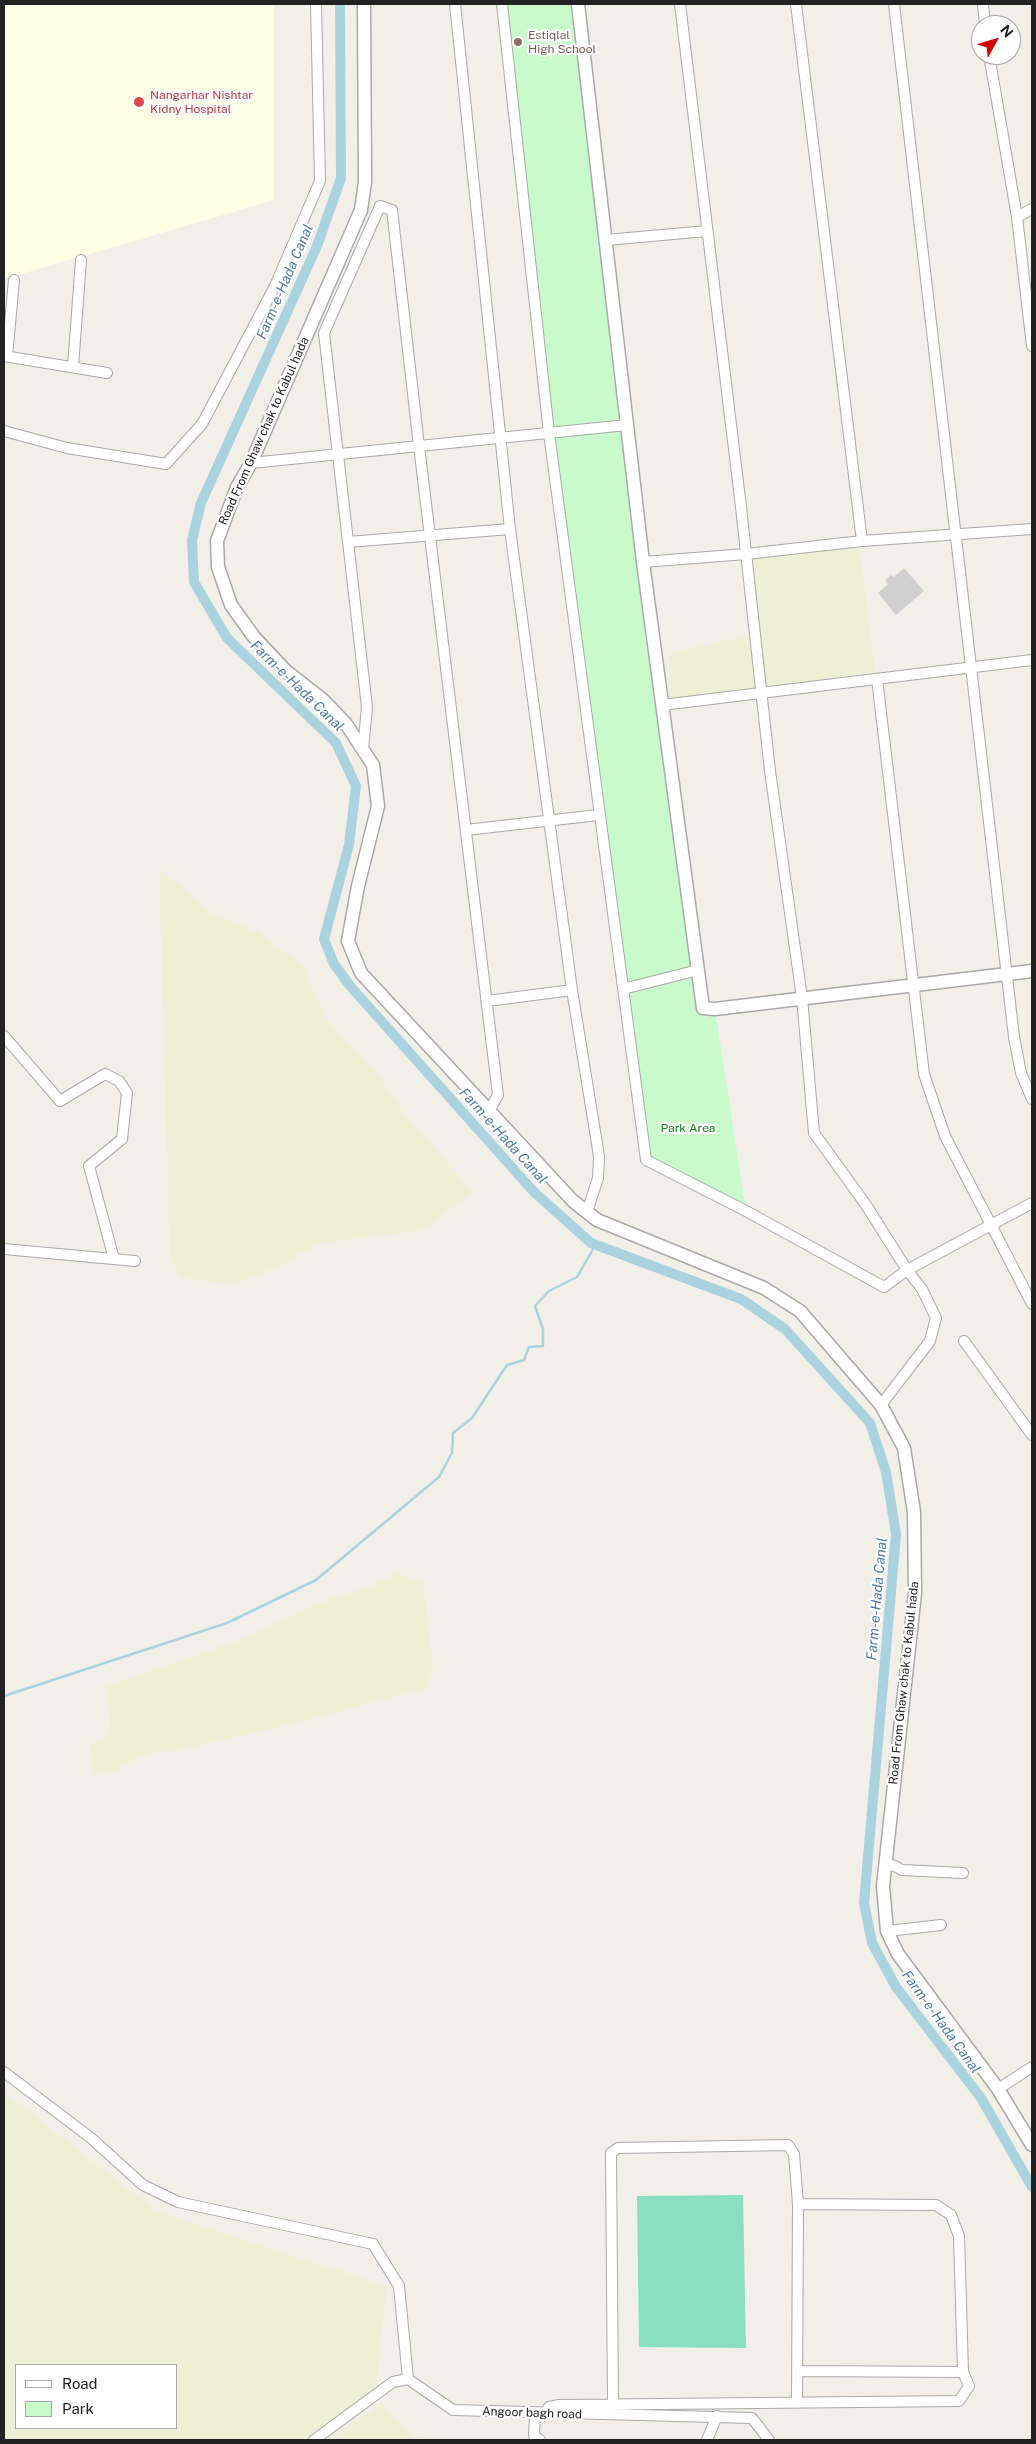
<!DOCTYPE html>
<style>
body{margin:0}
#map{position:relative;width:1036px;height:2444px;overflow:hidden;background:#f2efe9;font-family:"Public Sans",sans-serif}
canvas{display:block}
.frame{position:absolute;inset:0;border:5px solid #222;pointer-events:none}
.legend{position:absolute;left:15px;top:2364px;width:162px;height:65px;box-sizing:border-box;background:#fff;border:1px solid #a7a7a7;margin:0;padding:6px 9px;list-style:none;font-size:15px;color:#222}
.legend li{display:flex;align-items:center;gap:10px;height:25px}
.legend b{width:25px;border:1px solid #a7a7a7}
.north{position:absolute;left:971px;top:15px;width:50px;height:50px;box-sizing:border-box;background:#fff;border:1px solid #a7a7a7;border-radius:50%;rotate:51deg;font-size:14px;font-weight:700;line-height:20px;text-align:center;color:#222}
.north::after{content:'';display:block;margin:auto;width:18px;height:22px;background:#d40000;clip-path:polygon(50% 0,100% 100%,50% 72%,0 100%)}
</style>
<div id="map">
<canvas width="1036" height="2444"></canvas>
<div class="frame"></div>
<ul class="legend">
<li><b style="height:6px;background:#fff"></b>Road</li>
<li><b style="height:14px;background:#c8facc"></b>Park</li>
</ul>
<div class="north">N</div>
</div>
<script>
const context = document.querySelector('canvas').getContext('2d');
context.lineJoin = 'round';
function fillPath(path, color) { context.fillStyle = color; context.fill(path, 'evenodd'); }
const toPath = rows => new Path2D(rows.map(r => 'M' + r).join(''));
function strokePath(path, color, width, dash) { context.strokeStyle = color; context.lineWidth = width; context.lineCap = dash ? 'butt' : 'round'; context.setLineDash(dash || []); context.stroke(path); }
function write(font, color, halo, rows, align = 'center') {
  context.font = font + ' "Public Sans",sans-serif'; context.lineWidth = 4.5; context.setLineDash([]); context.textBaseline = 'middle'; context.strokeStyle = halo; context.fillStyle = color; for (const [text, x, y, turn = 0] of rows) {
    context.save(); context.translate(x, y); context.rotate((+turn || 0) * Math.PI / 180); context.textAlign = isNaN(turn) ? turn : align; if (halo) context.strokeText(text, 0, 0); context.fillText(text, 0, 0); context.restore();
  }
}
fillPath(toPath([
 [4,4,274,4,274,200,4,279]
]), '#ffffe5');
fillPath(toPath([
 [904,568,924,591,896,615,878,593,888,584,885,580,891,575,894,577]
]), '#d0d0d0');
fillPath(toPath([
 [859,541,875,671,669,704,669,653,760,633,751,553],
 [159,868,211,913,258,932,303,966,326,1018,377,1074,407,1117,472,1191,427,1229,317,1244,285,1264,233,1285,180,1277,170,1259],
 [396,1573,423,1583,433,1669,427,1688,284,1726,169,1752,159,1750,138,1757,116,1771,93,1774,90,1745,111,1733,107,1686,242,1639,315,1604,373,1585],
 [4,2092,156,2211,387,2286,376,2386,308,2440,4,2440],
 [16,2365,176,2365,176,2428,16,2428],
 [381,2403,414,2437,436,2440,331,2440]
]), '#eef0d5');
fillPath(toPath([
 [501,4,578,4,703,1008,715,1009,746,1211,646,1160,598,815]
]), '#c8facc');
fillPath(toPath([
 [743,2195,746,2348,639,2347,637,2196]
]), '#88e0be');
strokePath(toPath([
 [4,1696,227,1623,316,1580,439,1477,452,1453,453,1433,472,1418,507,1365,524,1360,529,1347,543,1346,543,1329,535,1306,549,1291,577,1277,596,1244]
]), '#aad3df', 2.5);
strokePath(toPath([
 [340,4,341,178,317,246,201,503,192,540,194,582,227,638,336,743,356,786,349,845,324,939,334,964,351,987,534,1192,591,1243,741,1299,785,1329,870,1423,886,1472,896,1534,864,1903,872,1943,896,1987,981,2098,1032,2187]
]), '#aad3df', 10);
const minor = toPath([
 [455,4,510,529,572,990,599,1156,598,1178,587,1212],
 [502,4,549,433,646,1160,746,1211,884,1287,907,1270,1032,1203],
 [680,4,741,507,770,771,802,998,814,1133,866,1205,907,1270,922,1289,936,1318,930,1341,881,1405],
 [796,4,862,541],
 [894,4,1014,1037,1021,1073,1032,1099],
 [983,4,985,25],
 [989,55,1017,217,1032,346],
 [1017,217,1032,209],
 [606,240,707,231],
 [4,356,107,373],
 [7,356,14,280],
 [73,367,81,260],
 [4,431,67,448,166,464,202,424,275,286,320,181,316,4],
 [251,463,627,425],
 [348,542,510,529],
 [643,562,746,554,862,541,1032,529],
 [877,679,924,1074,945,1136,1032,1304],
 [662,705,1032,660],
 [363,749,367,707,324,333,380,206,392,210,419,446,498,1095,489,1111],
 [466,830,598,815],
 [623,989,698,970],
 [487,1001,572,990],
 [4,1036,60,1101,105,1074,119,1081,127,1093,122,1139,89,1166,114,1259],
 [4,1249,135,1261],
 [964,1341,1032,1435],
 [885,1864,895,1866,902,1870,963,1873],
 [887,1931,941,1925],
 [4,2072,91,2138,143,2185,178,2202,373,2244,399,2286,408,2379],
 [998,2089,1032,2067],
 [797,2371,963,2372],
 [613,2404,611,2153,618,2148,788,2145,794,2154,798,2204,797,2402],
 [535,2414,534,2436,540,2440],
 [544,2414,549,2407,559,2405,959,2401,969,2386,963,2372,959,2236,951,2215,936,2205,798,2204],
 [314,2440,393,2382,408,2379,453,2410,752,2418,769,2440],
 [707,2440,717,2416]
]);
const tertiary = toPath([
 [364,4,365,182,361,210,251,463,237,487,217,541,218,567,231,605,254,637,286,671,323,700,346,724,373,765,378,806,358,886,348,941,361,973,573,1201,597,1220,764,1288,800,1311,881,1405,904,1448,914,1512,915,1593,883,1886,887,1931,898,1954,998,2089,1032,2145],
 [578,4,643,562,703,1008,715,1009,1032,971]
]);
strokePath(minor, '#a9a9a9', 12);
strokePath(tertiary, '#a9a9a9', 15);
strokePath(minor, '#fff', 10);
strokePath(tertiary, '#fff', 12);
for (const [x, y, r, color] of [
 [518,42,5,"#8d6e63"],
 [139,102,6,"#e0444e"]
]) { const dot = new Path2D(); dot.arc(x, y, r, 0, 2 * Math.PI); context.fillStyle = color; context.fill(dot); strokePath(dot, '#fff', 2); }
write('12px', '#785e54', '#fff', [
 ["Estiqlal",528,35],
 ["High School",528,49]
], 'left');
write('12px', '#be3a42', '#fff', [
 ["Nangarhar Nishtar",150,95],
 ["Kidny Hospital",150,109]
], 'left');
write('12px', '#222', '#fff', [
 ["Road From Ghaw chak to Kabul hada",264,431,-66],
 ["Road From Ghaw chak to Kabul hada",904,1683,-84],
 ["Angoor bagh road",532,2413,2]
]);
write('12px', '#0c8416', '#fff', [
 ["Park Area",688,1128]
]);
write('italic 14px', '#4a7aab', '#fff', [
 ["Farm-e-Hada Canal",285,282,-67],
 ["Farm-e-Hada Canal",297,686,44],
 ["Farm-e-Hada Canal",503,1136,48],
 ["Farm-e-Hada Canal",877,1599,-85],
 ["Farm-e-Hada Canal",941,2022,54]
]);
</script>
